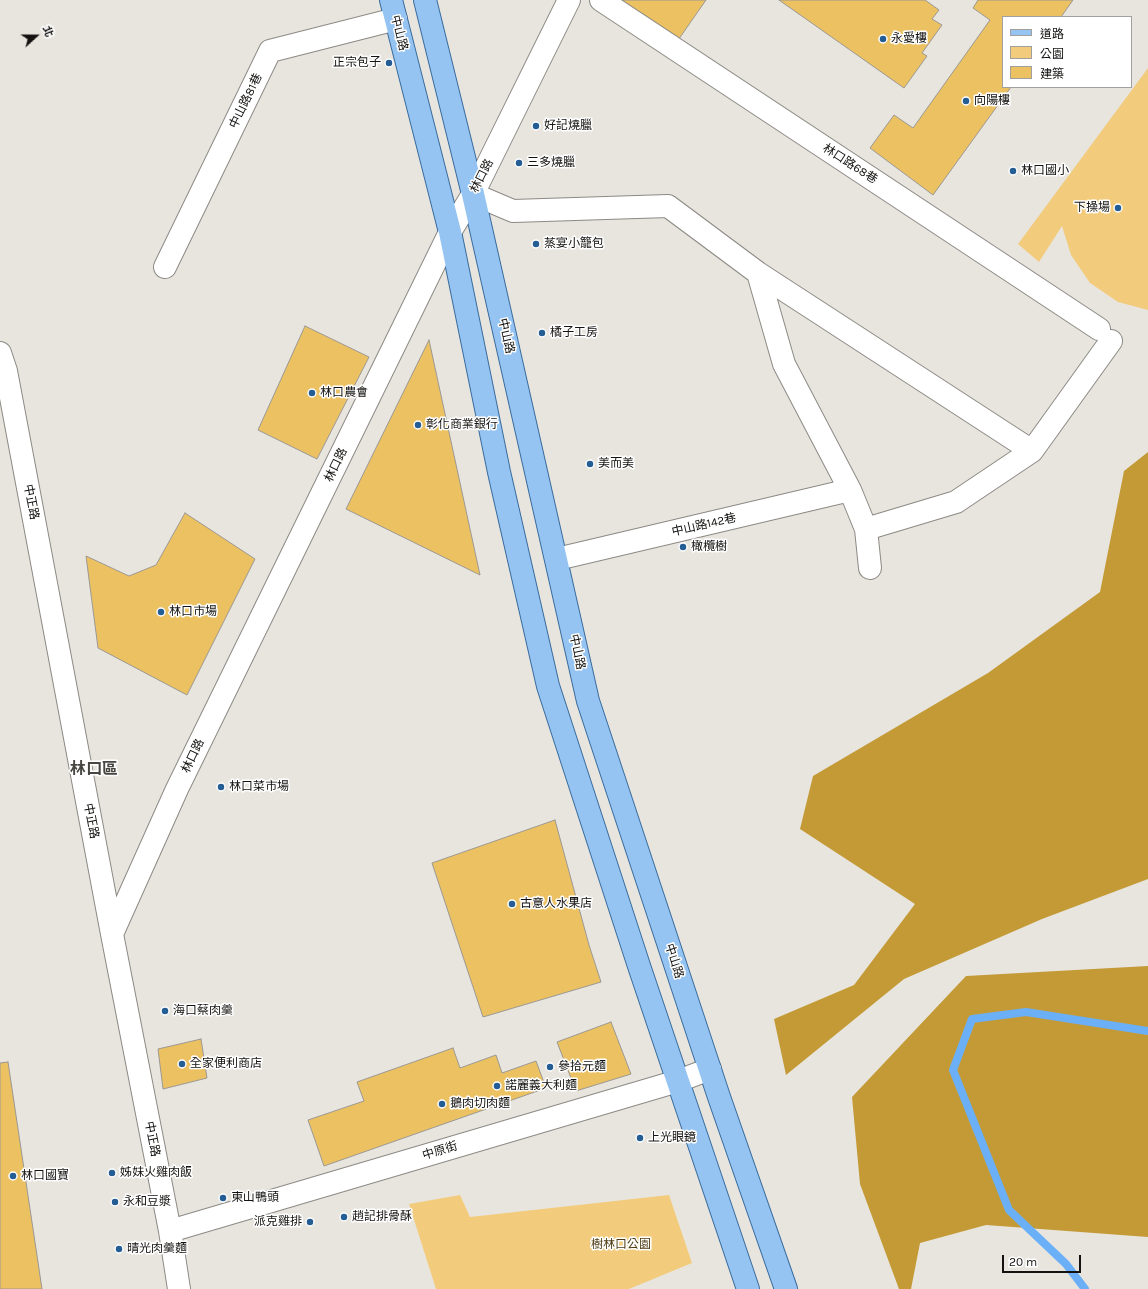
<!DOCTYPE html>
<meta charset="utf-8">
<style>
body{margin:0}
#map{position:relative;width:1148px;height:1289px;overflow:hidden;background:#e8e5df;font-family:Karla,"Noto Sans TC",sans-serif}
canvas{display:block}
.legend{position:absolute;left:1002px;top:16px;width:130px;height:72px;box-sizing:border-box;background:#fff;border:1px solid #a1a09f;margin:0;padding:5px 7px;list-style:none;font-size:12px;color:#131210}
.legend li{display:flex;align-items:center;gap:8px;height:20px}
.legend b{width:20px;border:1px solid #a1a09f}
.north{position:absolute;left:16px;top:16px;width:40px;height:40px;-webkit-text-stroke:3px #fff;paint-order:stroke;rotate:69deg;font-size:11px;font-weight:700;line-height:16px;text-align:center;color:#131210}
.north::after{content:'';display:block;margin:auto;width:14px;height:18px;background:#131210;clip-path:polygon(50% 0,100% 100%,50% 72%,0 100%)}
.scale{position:absolute;left:1002px;top:1255px;width:79px;height:18px;box-sizing:border-box;border:2px solid #131210;border-top:0;padding-left:5px;font-size:12px;line-height:14px;white-space:nowrap;color:#131210;-webkit-text-stroke:3px #fff;paint-order:stroke}
</style>
<div id="map">
<canvas width="1148" height="1289"></canvas>
<ul class="legend">
<li><b style="height:5px;background:#95c4f2"></b>道路</li>
<li><b style="height:11px;background:#f2cc7c"></b>公園</li>
<li><b style="height:11px;background:#ecc161"></b>建築</li>
</ul>
<div class="north">北</div>
<div class="scale">20 m</div>
</div>
<script>
const context = document.querySelector('canvas').getContext('2d');
context.lineJoin = 'round';
function fillPath(path, color) { context.fillStyle = color; context.fill(path, 'evenodd'); }
const toPath = rows => new Path2D(rows.map(r => 'M' + r).join(''));
function strokePath(path, color, width, dash) { context.strokeStyle = color; context.lineWidth = width; context.lineCap = dash ? 'butt' : 'round'; context.setLineDash(dash || []); context.stroke(path); }
function write(font, color, halo, rows, align = 'center') {
  context.font = font + ' Karla,"Noto Sans TC",sans-serif'; context.lineWidth = 3; context.setLineDash([]); context.textBaseline = 'middle'; context.strokeStyle = halo; context.fillStyle = color; for (const [text, x, y, turn = 0] of rows) {
    context.save(); context.translate(x, y); context.rotate((+turn || 0) * Math.PI / 180); context.textAlign = isNaN(turn) ? turn : align; if (halo) context.strokeText(text, 0, 0); context.fillText(text, 0, 0); context.restore();
  }
}
fillPath(toPath([
 [1148,68,1148,310,1118,302,1090,283,1071,255,1062,226,1039,262,1018,244],
 [460,1195,470,1217,669,1195,692,1263,629,1289,436,1289,409,1204]
]), '#f2cc7c');
fillPath(toPath([
 [1148,452,1148,879,1042,919,904,979,786,1075,774,1019,854,985,915,904,800,829,813,776,988,673,1100,592,1124,471],
 [1148,966,1148,1237,986,1225,920,1243,911,1289,899,1289,860,1184,852,1097,966,976]
]), '#c39a36');
strokePath(toPath([
 [1085,1289,1066,1264,1009,1210,953,1070,972,1019,1026,1012,1148,1031]
]), '#6bb0f6', 8);
const building = toPath([
 [616,0,706,0,674,46,616,0],
 [779,0,925,0,939,10,932,19,942,25,922,53,927,56,904,88,779,0],
 [978,0,1073,0,1061,17,1003,17,1003,87,1011,87,933,195,870,148,894,115,913,128,990,20,973,8,978,0],
 [305,326,369,357,317,459,258,430,305,326],
 [429,340,480,575,346,509,429,340],
 [185,513,255,559,187,695,98,648,86,556,129,576,156,565,185,513],
 [555,820,589,945,601,982,483,1017,432,863,555,820],
 [611,1022,631,1074,576,1091,557,1042,611,1022],
 [201,1039,207,1078,163,1089,158,1049,201,1039],
 [453,1048,460,1068,496,1055,502,1073,536,1061,546,1088,324,1166,308,1120,364,1101,357,1082,453,1048],
 [8,1062,42,1289,0,1289,0,1063,8,1062]
]);
fillPath(building, '#ecc161');
strokePath(building, '#9b9893', 1);
const minor = toPath([
 [601,0,1099,329],
 [473,194,513,211,668,206,758,273,1032,451],
 [165,267,270,51,396,19],
 [758,273,784,364,850,490,866,529,870,568],
 [0,353,6,371,112,934,170,1231,179,1289],
 [866,529,956,502,1032,451,1111,341],
 [557,559,850,490],
 [112,934,177,789,450,232,473,194,569,0],
 [170,1231,678,1081,710,1069]
]);
const major = toPath([
 [391,0,450,232,499,472,548,686,639,966,748,1289],
 [425,0,473,194,588,701,719,1097,786,1289]
]);
strokePath(minor, '#8d8a85', 24);
strokePath(major, '#396c9d', 24);
strokePath(minor, '#fff', 22);
strokePath(major, '#95c4f2', 22);
for (const [x, y, r, color] of [
 [883,39,4,"#235d94"],
 [389,63,4,"#235d94"],
 [966,101,4,"#235d94"],
 [536,126,4,"#235d94"],
 [519,163,4,"#235d94"],
 [1013,171,4,"#235d94"],
 [1118,208,4,"#235d94"],
 [536,244,4,"#235d94"],
 [542,333,4,"#235d94"],
 [312,393,4,"#235d94"],
 [418,425,4,"#235d94"],
 [590,464,4,"#235d94"],
 [683,547,4,"#235d94"],
 [161,612,4,"#235d94"],
 [221,787,4,"#235d94"],
 [512,904,4,"#235d94"],
 [165,1011,4,"#235d94"],
 [182,1064,4,"#235d94"],
 [550,1067,4,"#235d94"],
 [497,1086,4,"#235d94"],
 [442,1104,4,"#235d94"],
 [640,1138,4,"#235d94"],
 [112,1173,4,"#235d94"],
 [13,1176,4,"#235d94"],
 [223,1198,4,"#235d94"],
 [115,1202,4,"#235d94"],
 [344,1217,4,"#235d94"],
 [310,1222,4,"#235d94"],
 [119,1249,4,"#235d94"]
]) { const dot = new Path2D(); dot.arc(x, y, r, 0, 2 * Math.PI); context.fillStyle = color; context.fill(dot); strokePath(dot, '#fff', 1.5); }
write('12px', '#131210', '#fff', [
 ["中山路",399,33,76],
 ["中山路81巷",246,101,-64],
 ["林口路68巷",850,164,33],
 ["林口路",482,176,-63],
 ["中山路",506,336,77],
 ["林口路",336,465,-64],
 ["中正路",31,502,79],
 ["中山路142巷",704,525,-13],
 ["中山路",577,652,78],
 ["林口路",193,756,-64],
 ["中正路",91,821,79],
 ["中山路",674,961,72],
 ["中正路",152,1139,79],
 ["中原街",440,1151,-17]
]);
write('12px', '#131210', '#fff', [
 ["永愛樓",891,39],
 ["正宗包子",381,63,"right"],
 ["向陽樓",974,101],
 ["好記燒臘",544,126],
 ["三多燒臘",527,163],
 ["林口國小",1021,171],
 ["下操場",1110,208,"right"],
 ["蒸宴小籠包",544,244],
 ["橘子工房",550,333],
 ["林口農會",320,393],
 ["彰化商業銀行",426,425],
 ["美而美",598,464],
 ["橄欖樹",691,547],
 ["林口市場",169,612],
 ["林口菜市場",229,787],
 ["古意人水果店",520,904],
 ["海口蔡肉羹",173,1011],
 ["全家便利商店",190,1064],
 ["參拾元麵",558,1067],
 ["諾麗義大利麵",505,1086],
 ["鵝肉切肉麵",450,1104],
 ["上光眼鏡",648,1138],
 ["姊妹火雞肉飯",120,1173],
 ["林口國寶",21,1176],
 ["東山鴨頭",231,1198],
 ["永和豆漿",123,1202],
 ["趙記排骨酥",352,1217],
 ["派克雞排",302,1222,"right"],
 ["晴光肉羹麵",127,1249]
], 'left');
write('12px', '#4d3b12', '#fff', [
 ["樹林口公園",621,1245]
]);
write('bold 16px', '#484641', '#fff', [
 ["林口區",94,769]
]);
</script>
